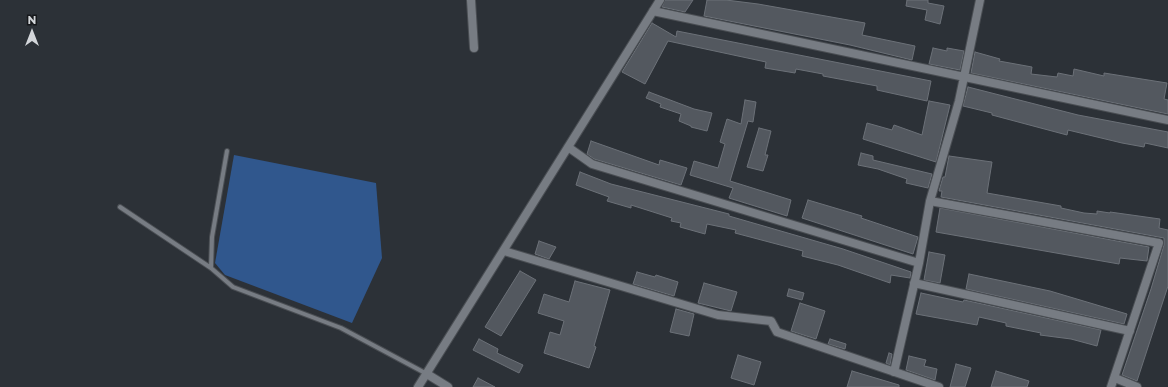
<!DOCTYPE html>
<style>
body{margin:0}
#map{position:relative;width:1168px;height:387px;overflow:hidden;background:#2c3137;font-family:Montserrat,sans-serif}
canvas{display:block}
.north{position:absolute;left:12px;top:12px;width:40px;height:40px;-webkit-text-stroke:3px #16181b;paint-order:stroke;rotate:0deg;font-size:11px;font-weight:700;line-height:16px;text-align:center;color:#d3d6da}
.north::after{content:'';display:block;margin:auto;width:14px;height:18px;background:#d3d6da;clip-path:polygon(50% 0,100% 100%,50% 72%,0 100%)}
</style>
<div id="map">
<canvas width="1168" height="387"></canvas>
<div class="north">N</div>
</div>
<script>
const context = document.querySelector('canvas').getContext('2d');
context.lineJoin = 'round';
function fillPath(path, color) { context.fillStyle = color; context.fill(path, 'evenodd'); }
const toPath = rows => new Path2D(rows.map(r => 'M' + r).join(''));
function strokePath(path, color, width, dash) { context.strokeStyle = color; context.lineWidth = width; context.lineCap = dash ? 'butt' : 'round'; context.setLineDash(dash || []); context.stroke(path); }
fillPath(toPath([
 [234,155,376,183,382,258,352,323,225,275,215,263]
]), '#30578d');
const building = toPath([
 [665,0,693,0,685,12,662,7,665,0],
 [707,0,726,0,758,4,865,23,862,35,915,46,912,60,850,45,704,16,707,0],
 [907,0,928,0,928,3,944,6,940,24,925,20,927,10,906,6,907,0],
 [652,23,676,37,677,31,931,81,927,101,877,90,877,86,823,76,823,74,796,69,795,73,765,68,766,62,668,41,645,84,622,72,652,23],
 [933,48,947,51,947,48,964,51,960,70,929,64,933,48],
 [975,52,1000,59,999,61,1032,67,1031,74,1057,77,1058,73,1073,76,1074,69,1104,76,1104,73,1167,83,1164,99,1168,100,1168,114,971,73,975,52],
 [968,87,1078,115,1168,132,1168,148,1145,143,1144,147,1122,143,1068,130,1067,135,992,115,992,113,963,106,968,87],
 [649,92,694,109,712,113,707,131,691,127,691,126,679,121,681,114,660,107,661,104,646,98,649,92],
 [745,100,756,102,753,122,748,121,730,181,791,200,787,216,729,198,733,188,690,175,694,161,718,168,725,144,720,142,727,119,741,124,745,100],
 [929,101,950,105,936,162,863,139,867,123,892,130,894,125,922,135,929,101],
 [759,128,771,131,765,155,768,155,763,171,747,167,759,128],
 [591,141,659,165,660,160,687,168,681,185,594,159,587,154,591,141],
 [861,153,873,156,873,160,932,174,928,188,906,183,907,179,878,169,858,165,861,153],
 [949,156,992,162,987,193,1061,206,1061,208,1084,213,1097,214,1097,211,1110,213,1110,212,1160,219,1159,228,1168,230,1168,286,1137,381,1122,375,1151,289,1164,245,1164,238,941,197,942,191,939,191,943,177,945,177,949,156],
 [580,172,611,184,729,214,729,216,843,249,911,272,910,278,891,275,890,283,838,265,802,256,803,251,735,233,736,230,707,224,705,234,680,227,681,223,671,221,672,218,631,205,631,208,607,201,609,197,576,185,580,172],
 [808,200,862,216,861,218,918,237,913,254,802,218,808,200],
 [940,208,1149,247,1147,261,1120,258,1119,264,936,232,940,208],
 [539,241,556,247,549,259,535,254,539,241],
 [929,252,945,255,940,283,924,280,929,252],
 [520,271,536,280,501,336,485,327,520,271],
 [637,272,655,277,656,275,678,282,674,296,633,284,637,272],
 [969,274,1050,291,1127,314,1124,324,966,289,969,274],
 [575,281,610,290,594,346,596,347,589,368,544,353,550,332,560,335,564,321,538,313,544,294,569,302,575,281],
 [704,283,737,292,731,311,698,303,704,283],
 [789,289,804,293,802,300,787,296,789,289],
 [921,293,963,302,964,300,1101,330,1097,346,1071,339,1040,335,1041,333,1006,326,1006,323,979,317,977,325,916,314,921,293],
 [800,303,825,311,816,339,791,331,800,303],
 [676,309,694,314,689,336,670,332,676,309],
 [479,339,498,349,497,353,523,365,519,373,473,350,479,339],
 [830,339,846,344,845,349,828,344,830,339],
 [889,353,892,354,890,365,886,363,889,353],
 [738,355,761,362,754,385,731,378,738,355],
 [909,356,926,360,924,366,937,369,935,380,906,370,909,356],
 [956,364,971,368,965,387,950,387,956,364],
 [852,371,899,385,899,387,847,387,852,371],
 [996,371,1029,381,1027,387,991,387,996,371],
 [478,378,495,387,473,387,478,378]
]);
fillPath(building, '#53585f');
strokePath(building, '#6c7178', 1);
const service = toPath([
 [120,207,211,268,233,287,341,328,427,374],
 [211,268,212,237,227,151]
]);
const minor = toPath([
 [471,0,474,48],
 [653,11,1168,120],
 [568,147,592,164,919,263],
 [930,201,1159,243,1111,387],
 [504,251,718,315,771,321,777,332,939,387],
 [914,283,1130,331],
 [894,372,919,263,930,201,959,101,980,0],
 [427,374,448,387],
 [1115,378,1137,387],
 [418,387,660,0]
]);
strokePath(service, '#4a4e53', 6);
strokePath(minor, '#4a4e53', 10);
strokePath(service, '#777c83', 4);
strokePath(minor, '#777c83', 8);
</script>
